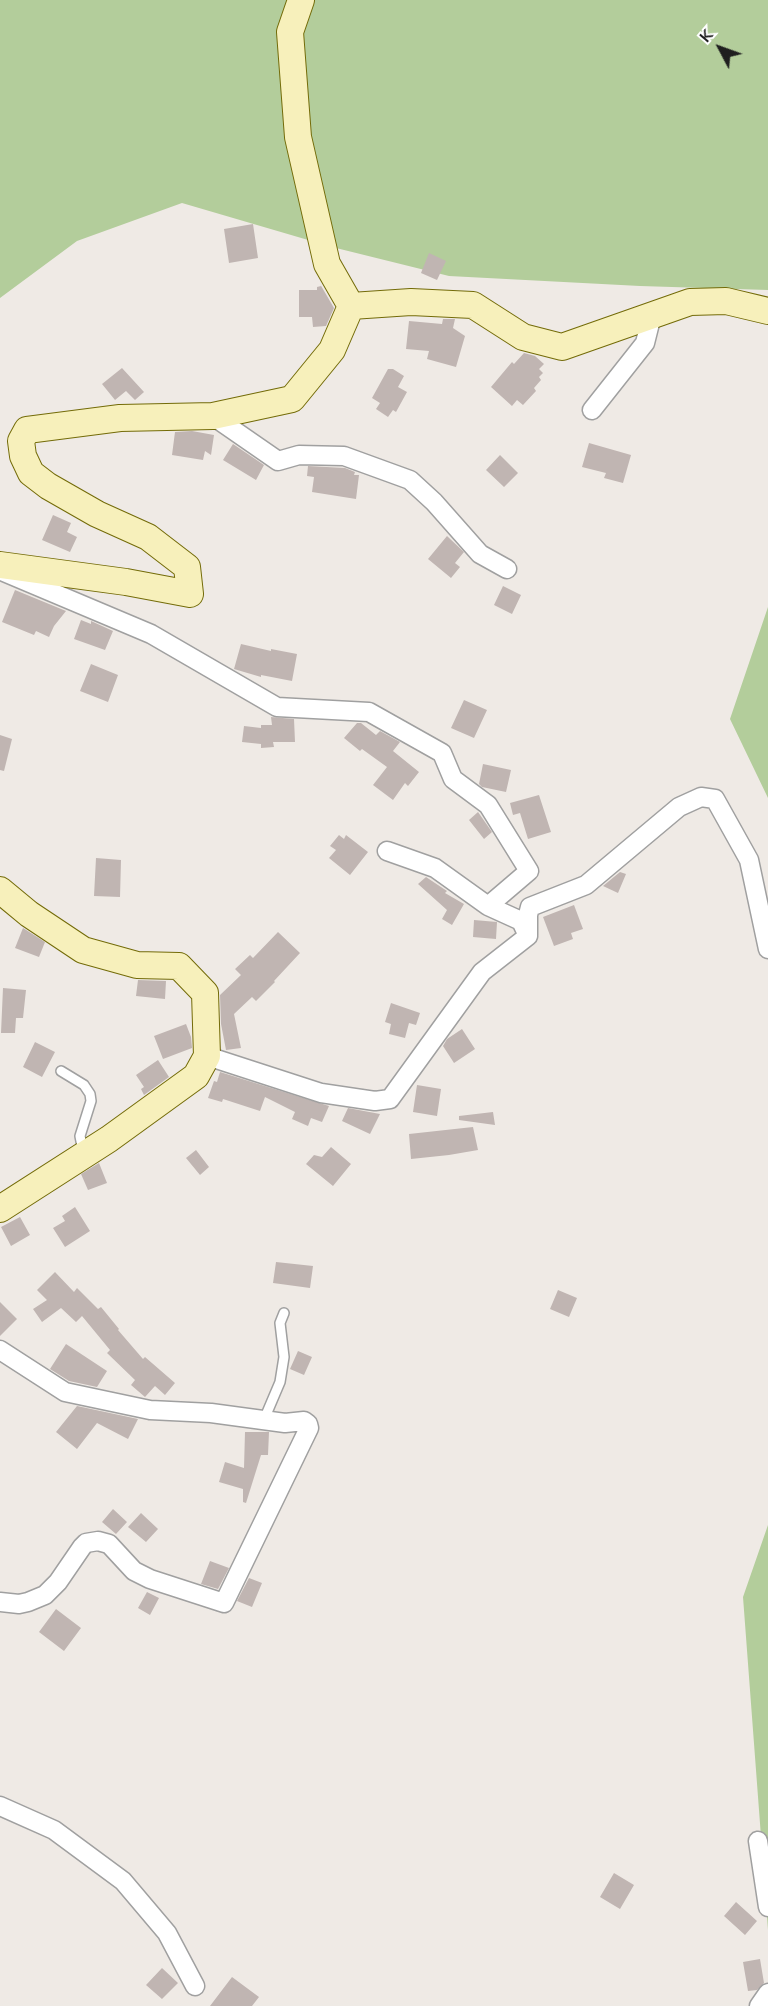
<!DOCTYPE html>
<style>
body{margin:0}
#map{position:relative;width:768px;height:2006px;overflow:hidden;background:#efeae5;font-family:"Nunito Sans",sans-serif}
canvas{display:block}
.north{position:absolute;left:690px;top:18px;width:60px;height:60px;-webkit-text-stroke:4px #fff;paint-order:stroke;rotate:311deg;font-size:16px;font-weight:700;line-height:24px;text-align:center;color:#1f1f1f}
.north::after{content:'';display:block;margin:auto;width:21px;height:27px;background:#1f1f1f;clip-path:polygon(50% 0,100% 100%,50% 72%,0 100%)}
</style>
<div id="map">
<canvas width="768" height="2006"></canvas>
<div class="north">K</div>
</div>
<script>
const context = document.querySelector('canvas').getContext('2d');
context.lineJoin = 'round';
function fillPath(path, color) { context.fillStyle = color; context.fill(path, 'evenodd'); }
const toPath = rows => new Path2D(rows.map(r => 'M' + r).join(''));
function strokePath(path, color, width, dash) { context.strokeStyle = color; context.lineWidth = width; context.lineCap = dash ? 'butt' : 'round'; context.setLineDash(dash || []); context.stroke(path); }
fillPath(toPath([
 [0,0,768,0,768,290,640,286,449,276,332,247,182,203,77,241,0,298],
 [768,607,768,798,730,719],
 [768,1525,768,1930,743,1597]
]), '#b3cd9b');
fillPath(toPath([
 [253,224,258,258,229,263,224,229],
 [429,253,446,261,437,280,421,273],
 [320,284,334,308,326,326,313,327,312,317,299,317,299,290,317,290,317,287,321,286],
 [443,319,455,319,453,328,465,336,456,367,427,359,429,351,406,349,409,321,442,324],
 [524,353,535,356,544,364,539,369,543,373,539,377,541,380,534,388,536,391,523,405,517,400,512,406,491,387,512,362,514,364],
 [122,368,144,392,135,400,126,391,115,400,102,384],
 [388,369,393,369,404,376,398,387,407,392,396,412,393,410,388,417,376,409,380,403,372,398],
 [192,431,214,435,211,455,205,451,203,460,172,455,175,432],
 [589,443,631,455,623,483,604,478,606,473,582,467],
 [233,444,264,465,256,480,223,460],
 [500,455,518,473,504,487,486,470],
 [308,466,345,468,355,472,354,475,359,475,356,499,312,492,314,477,307,476],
 [53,515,71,523,67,532,77,537,70,552,42,540],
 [447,536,464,552,455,563,460,567,451,578,428,559],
 [503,586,521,595,512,614,494,605],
 [15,590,66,611,54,626,49,637,36,631,34,635,2,622],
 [81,620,91,624,91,621,113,631,105,650,74,639],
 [241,644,271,651,271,649,297,654,292,681,261,675,261,677,234,669],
 [91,664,118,675,108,702,80,691],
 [464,700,487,710,474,738,451,728],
 [271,717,294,719,295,742,273,742,274,747,261,748,261,744,242,742,244,726,261,728,261,725,272,725],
 [357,723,361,723,376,735,380,731,400,742,393,751,419,772,408,786,405,783,393,800,373,785,387,767,362,749,360,751,344,738],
 [0,735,12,739,4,771,0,770],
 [483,764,511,770,506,792,482,787,479,784],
 [539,795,551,832,528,839,520,813,513,815,510,803],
 [478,812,492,832,484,839,469,820],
 [339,835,344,839,346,835,368,852,350,875,329,858,336,850,330,846],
 [96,858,121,860,120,897,94,896],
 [620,872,626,874,618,893,603,886],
 [426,877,447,891,445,893,464,904,452,925,442,919,447,910,418,884],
 [574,905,583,929,571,933,573,939,554,946,543,917],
 [474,920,497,922,496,939,473,937],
 [23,928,45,942,39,957,15,948],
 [278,932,300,953,274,981,275,982,256,1001,252,997,234,1014,241,1048,226,1050,221,1024,220,995,241,975,235,969,250,955,253,958],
 [138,980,166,981,165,999,136,996],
 [3,988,26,990,23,1018,16,1018,15,1033,1,1033],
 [391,1003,420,1013,416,1025,409,1023,405,1038,389,1034,391,1024,385,1022],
 [186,1024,191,1037,192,1048,163,1059,154,1036],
 [462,1029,475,1049,454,1063,443,1046,447,1039],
 [35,1042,55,1052,42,1077,23,1067],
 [158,1060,169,1077,144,1095,141,1089,144,1087,136,1075],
 [220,1072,329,1106,322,1122,311,1118,308,1126,292,1119,295,1112,265,1097,260,1111,223,1099,222,1102,208,1098,214,1081,217,1082],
 [417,1085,441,1089,437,1116,413,1112],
 [348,1108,380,1114,370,1134,342,1121],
 [493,1112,495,1125,459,1120,459,1116],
 [473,1127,478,1150,449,1155,411,1159,409,1134],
 [331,1147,351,1164,333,1186,306,1164,314,1155,322,1157],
 [196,1150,209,1167,200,1175,186,1158],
 [99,1163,107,1183,88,1190,81,1174],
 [75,1207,90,1231,65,1247,53,1228,65,1221,62,1216],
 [20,1217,30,1235,11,1246,1,1227],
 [276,1262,313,1266,310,1288,273,1283],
 [55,1272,74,1292,77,1288,98,1309,101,1307,119,1329,118,1330,143,1359,145,1357,175,1383,165,1395,155,1386,145,1397,131,1385,135,1380,107,1353,110,1350,82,1316,76,1322,61,1308,42,1322,33,1309,47,1300,37,1290],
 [558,1290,577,1298,569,1317,550,1309],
 [0,1302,17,1319,0,1336],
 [66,1344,107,1371,97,1387,69,1381,50,1369],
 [298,1351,312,1357,304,1375,290,1369],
 [77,1406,138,1419,128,1439,97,1423,77,1449,56,1432],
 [245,1432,269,1432,268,1455,261,1455,246,1503,243,1502,243,1489,219,1482,225,1462,244,1468],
 [113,1509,127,1522,116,1534,102,1522],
 [141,1513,158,1529,146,1542,128,1527],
 [210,1561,229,1568,218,1589,201,1584],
 [249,1578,262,1583,252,1607,237,1601],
 [147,1592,159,1598,150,1615,138,1608],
 [56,1609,81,1628,64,1651,39,1632],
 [614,1873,634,1885,620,1909,600,1897],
 [736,1902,757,1921,745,1935,724,1916],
 [760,1959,764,1983,757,1990,748,1991,743,1962],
 [162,1968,178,1983,162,1999,146,1985],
 [232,1977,259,1997,252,2006,210,2006]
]), '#c0b5b2');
const lane = toPath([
 [61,1071,84,1085,90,1094,91,1101,80,1136,83,1151],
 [263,1422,280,1382,284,1357,280,1323,284,1313]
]);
const street = toPath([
 [592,410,645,343,652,315],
 [213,416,278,461,299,455,344,456,410,480,434,502,480,554,507,569],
 [4,572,151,634,277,707,369,712,442,753,453,779,488,805,529,871,488,906,435,868,387,851],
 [528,935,528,915,530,907,586,885,679,807,701,797,715,799,749,860,768,949],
 [207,1056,321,1093,375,1101,390,1099,482,972,528,936,521,921,488,906],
 [0,1350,65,1392,150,1410,211,1413,285,1423,304,1421,308,1424,309,1428,224,1603,150,1579,134,1571,109,1544,98,1541,86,1543,82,1547,58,1582,45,1595,28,1602,19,1604,0,1602],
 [0,1806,54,1830,123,1881,167,1933,195,1986],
 [758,1841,768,1907],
 [759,2006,768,1993]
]);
const secondary = toPath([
 [301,0,290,32,298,137,327,264,351,306],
 [351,306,411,302,473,305,523,337,562,347,690,302,726,301,768,311],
 [0,565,126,582,190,594,187,567,148,537,97,514,48,486,31,473,23,456,21,441,27,430,120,418,213,416,292,399,332,350,351,306],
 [0,890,29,914,83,950,137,965,179,966,205,993,207,1056,196,1076,109,1139,0,1209]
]);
strokePath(lane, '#a0a0a0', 12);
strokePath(street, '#a0a0a0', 21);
strokePath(secondary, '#736b08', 28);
strokePath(lane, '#fff', 9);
strokePath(street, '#fff', 18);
strokePath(secondary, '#f7f0bb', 26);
</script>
